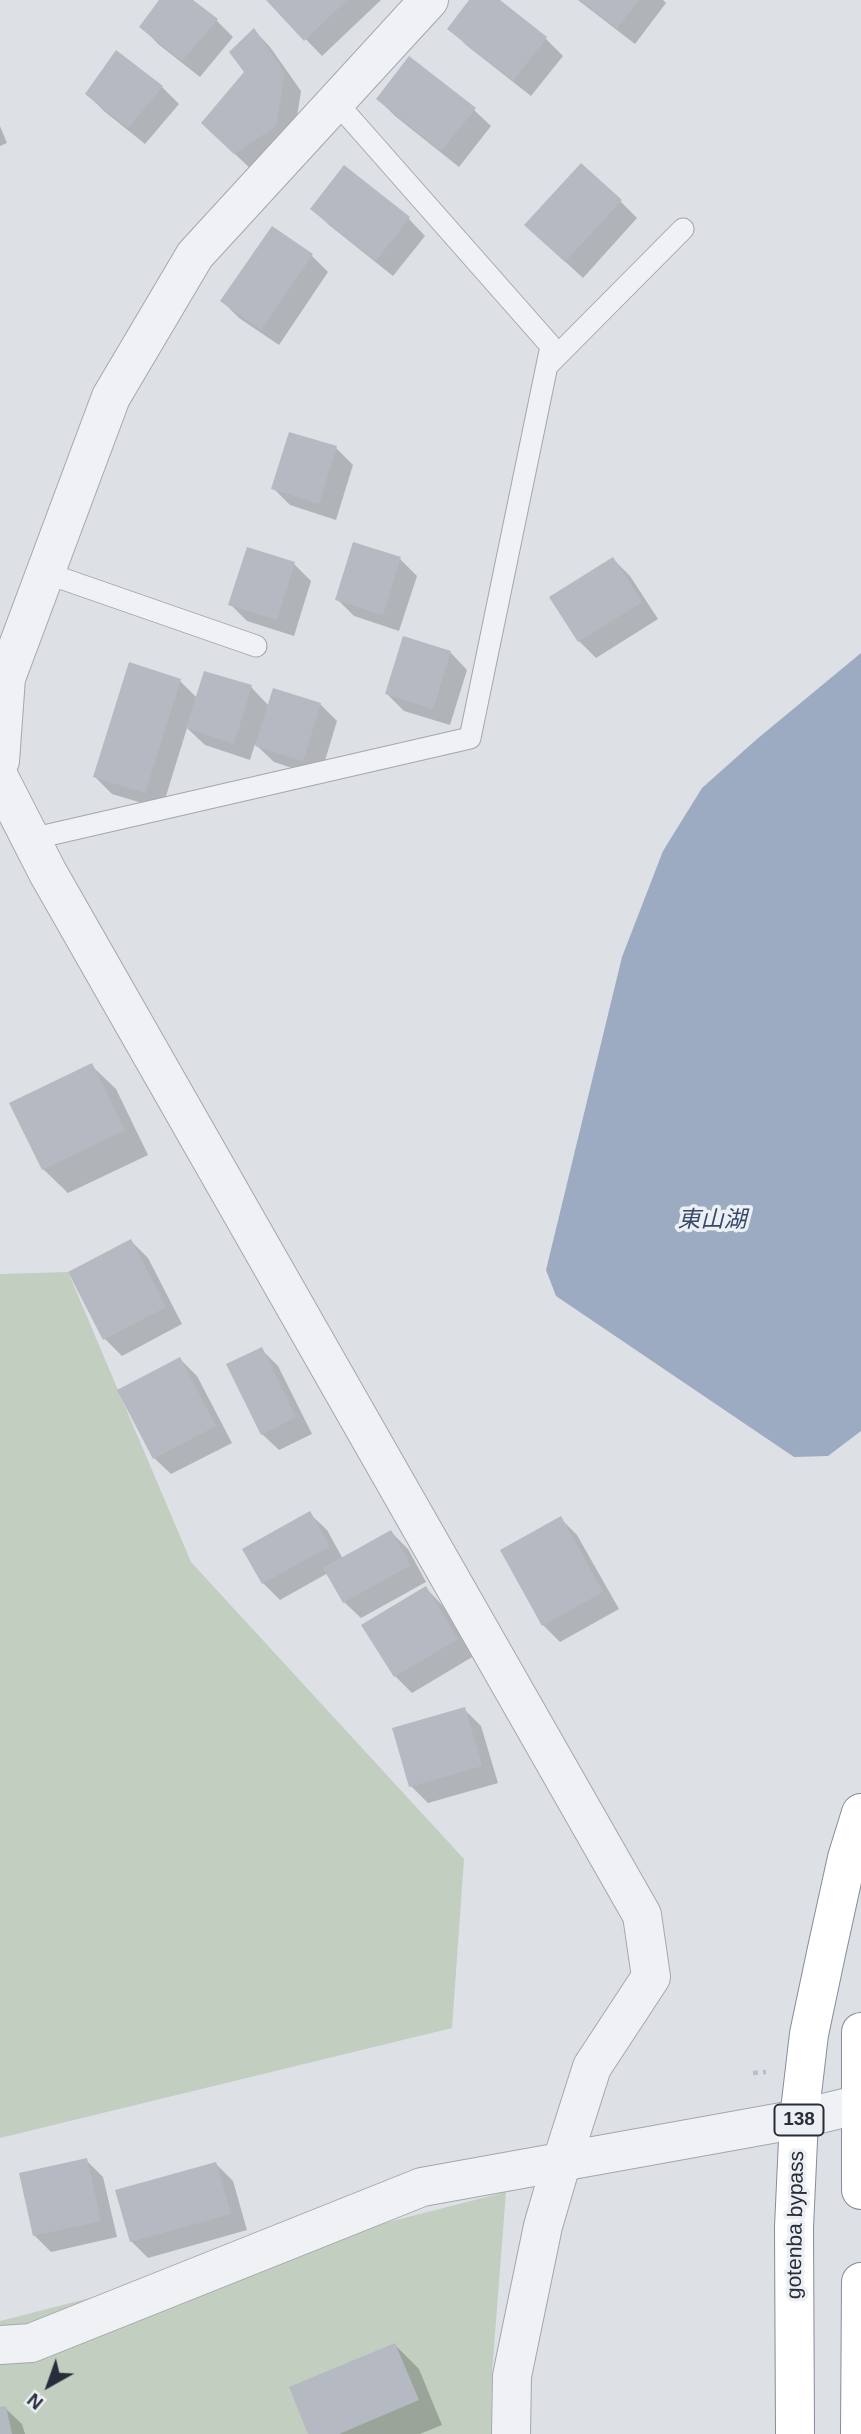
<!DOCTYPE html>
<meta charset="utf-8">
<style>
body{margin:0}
#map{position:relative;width:861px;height:2434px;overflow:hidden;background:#dde0e5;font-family:Helvetica,sans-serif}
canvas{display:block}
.north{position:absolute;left:14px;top:2350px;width:70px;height:70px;-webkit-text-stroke:5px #eceff3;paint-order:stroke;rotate:220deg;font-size:19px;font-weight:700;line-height:28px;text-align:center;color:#282d3a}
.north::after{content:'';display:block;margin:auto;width:24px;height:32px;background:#282d3a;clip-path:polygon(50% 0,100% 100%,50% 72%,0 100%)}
</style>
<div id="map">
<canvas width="861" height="2434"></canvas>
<div class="north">N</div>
</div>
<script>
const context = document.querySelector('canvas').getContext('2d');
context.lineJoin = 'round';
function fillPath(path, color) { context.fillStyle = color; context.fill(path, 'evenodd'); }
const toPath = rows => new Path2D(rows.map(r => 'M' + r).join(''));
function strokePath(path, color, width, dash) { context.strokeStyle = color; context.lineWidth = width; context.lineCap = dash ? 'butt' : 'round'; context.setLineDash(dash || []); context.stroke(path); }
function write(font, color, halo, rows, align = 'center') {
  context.font = font + ' Helvetica,"Noto Sans JP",sans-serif'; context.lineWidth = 7; context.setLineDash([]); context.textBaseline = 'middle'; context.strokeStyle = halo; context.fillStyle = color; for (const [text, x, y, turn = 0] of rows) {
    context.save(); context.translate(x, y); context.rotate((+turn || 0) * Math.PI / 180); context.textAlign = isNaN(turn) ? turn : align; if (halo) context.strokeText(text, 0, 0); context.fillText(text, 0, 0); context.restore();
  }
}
fillPath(toPath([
 [68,1272,191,1562,464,1859,452,2028,0,2138,0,1274],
 [506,2192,492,2372,491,2434,0,2434,0,2321]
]), '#c2cebf');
fillPath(toPath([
 [861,653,861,1431,828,1456,794,1457,556,1296,546,1270,622,957,663,851,702,788,757,739]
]), '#9cabc2');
fillPath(toPath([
 [161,0,190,0,216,20,233,37,200,77,158,44,142,27],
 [268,0,381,0,322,56],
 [472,0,497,0,546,39,563,56,531,96,466,45,450,28],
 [578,0,663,0,666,3,635,44],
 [254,30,270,47,301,91,293,143,252,170,220,140,246,72],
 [117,53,162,87,179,104,145,144,104,111,87,94],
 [378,99,474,110,491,126,459,167,395,116],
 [0,126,7,143,0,146],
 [344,168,409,219,425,236,393,276,329,225,312,209],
 [620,201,637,218,583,278,544,242],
 [311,255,328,272,279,345,239,318,222,301],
 [336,448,353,465,336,520,290,505,273,488],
 [400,559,417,576,399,631,354,616,337,599],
 [613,559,630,576,658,619,596,658,579,641,552,598],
 [294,564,311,581,294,636,247,621,230,604],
 [405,638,451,653,467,670,450,725,404,711,387,694],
 [180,681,197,698,251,687,269,706,320,704,337,721,320,777,274,762,255,744,250,760,205,745,187,728,162,809,112,794,95,777],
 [91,1065,116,1089,148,1155,68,1193,43,1169],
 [131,1241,148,1258,182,1324,122,1356,105,1339],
 [261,1349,278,1366,312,1434,279,1450,262,1434],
 [180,1359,197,1376,232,1443,171,1474,154,1458],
 [310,1514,327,1530,343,1559,391,1532,408,1549,426,1582,361,1618,344,1602,328,1573,280,1600,263,1583],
 [560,1518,577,1535,619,1609,560,1642,543,1625],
 [426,1588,442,1605,474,1656,412,1693,395,1676,364,1626],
 [464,1709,481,1726,498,1783,428,1803,411,1786],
 [86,2160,103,2177,117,2237,51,2252,34,2235],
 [216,2164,233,2181,247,2230,148,2258,131,2241],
 [395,2345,419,2369,442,2425,420,2434,310,2434],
 [5,2408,22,2424,25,2434,0,2434,0,2409]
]), '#0003');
fillPath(toPath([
 [159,0,193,0,218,19,182,61,139,27],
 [266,0,347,0,304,41],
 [469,0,500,0,547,37,513,81,447,29],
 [580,0,639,0,617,28],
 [254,28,285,73,276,126,234,154,201,123,244,72,229,52],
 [116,50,163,86,128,128,85,94],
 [409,56,476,108,441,151,376,99],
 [581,163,622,200,565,262,524,225],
 [344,165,410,217,376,261,310,209],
 [272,226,313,254,261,330,220,301],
 [289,432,337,446,319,504,271,489],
 [353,542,401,557,383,615,335,600],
 [247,547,295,562,277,620,228,605],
 [613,557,642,602,578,642,549,597],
 [403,636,451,651,433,709,385,694],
 [129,662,181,679,145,793,93,777],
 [204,671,252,685,234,744,186,728],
 [273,688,321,703,303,761,255,746],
 [92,1063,125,1130,42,1170,9,1103],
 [131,1239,166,1307,103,1340,68,1272],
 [262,1347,296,1417,261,1435,226,1364],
 [180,1357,216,1426,153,1459,117,1390],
 [310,1511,330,1546,262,1584,242,1549],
 [561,1516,603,1592,542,1626,500,1550],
 [391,1530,411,1565,343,1603,323,1568],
 [426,1586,458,1639,394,1677,361,1625],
 [465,1707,482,1766,409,1787,392,1728],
 [87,2158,101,2221,33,2236,19,2173],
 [216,2162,231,2214,130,2242,115,2190],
 [395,2343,419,2400,339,2434,308,2434,289,2387],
 [6,2406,12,2434,0,2434,0,2407]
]), '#b5b9c1');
const service = toPath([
 [547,366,683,229],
 [46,573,256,646],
 [31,839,470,738,551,346,336,102]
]);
const minor = toPath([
 [0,761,6,678,111,397,195,255,429,0],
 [0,779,48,873,642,1915,651,1977,592,2067,562,2161,543,2226,512,2376,511,2434]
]);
const tertiary = toPath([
 [0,2345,31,2343,422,2187,799,2119,861,2104]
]);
const trunk = toPath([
 [861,2032,861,2190],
 [795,2434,794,2227,799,2119,809,2034,827,1949,847,1858,861,1813],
 [860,2434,861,2282]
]);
strokePath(service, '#a3a7ae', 23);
strokePath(minor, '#a3a7ae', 40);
strokePath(tertiary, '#a3a7ae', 40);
strokePath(trunk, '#868c9a', 40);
strokePath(toPath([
 [753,2073,766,2072]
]), '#bbbec4', 4.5, [5, 5]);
strokePath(service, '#eff1f4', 21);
strokePath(minor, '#eff1f4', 38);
strokePath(tertiary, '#eff1f4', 38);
strokePath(trunk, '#fff', 38);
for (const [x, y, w] of [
 [799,2120,49]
]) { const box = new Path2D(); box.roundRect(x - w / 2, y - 15.5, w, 31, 5); context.fillStyle = '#eceff3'; context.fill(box); strokePath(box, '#282d3a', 2); }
write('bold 19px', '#282d3a', null, [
 ["138",799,2120]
]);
write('21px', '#282d3a', '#eceff3', [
 ["gotenba bypass",796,2225,-89]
]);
write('italic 23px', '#37496a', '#eceff3', [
 ["東山湖",712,1221]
]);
</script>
